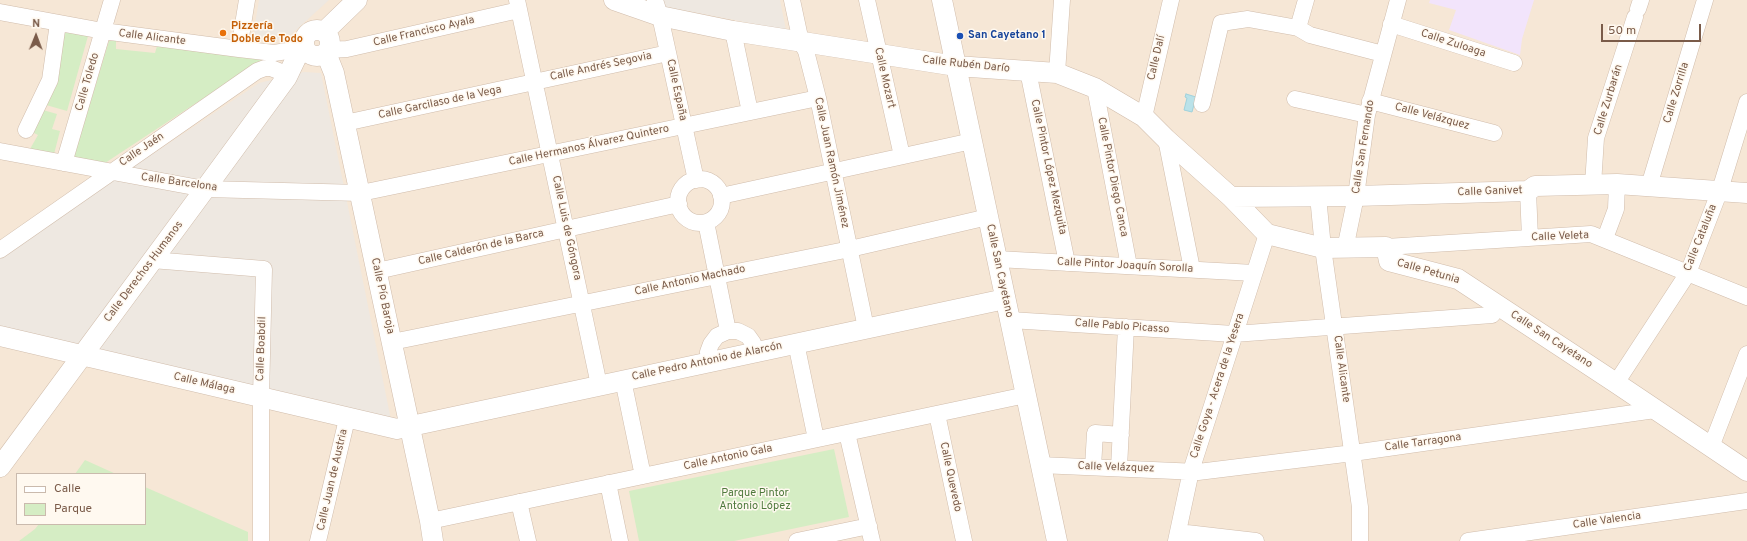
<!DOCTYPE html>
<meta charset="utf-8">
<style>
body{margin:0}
#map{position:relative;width:1747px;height:541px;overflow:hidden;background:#fef5e8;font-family:Overpass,sans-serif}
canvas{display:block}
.legend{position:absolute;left:16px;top:473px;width:130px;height:52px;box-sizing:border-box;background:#fff9f0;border:1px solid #cabaad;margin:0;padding:5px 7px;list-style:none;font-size:12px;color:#7a5b49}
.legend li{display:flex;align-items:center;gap:8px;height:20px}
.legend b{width:20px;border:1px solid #cabaad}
.north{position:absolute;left:16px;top:16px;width:40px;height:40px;-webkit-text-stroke:3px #fff9f0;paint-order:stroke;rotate:1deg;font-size:11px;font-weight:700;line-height:16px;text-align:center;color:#7a5b49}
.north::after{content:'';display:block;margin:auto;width:14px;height:18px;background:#7a5b49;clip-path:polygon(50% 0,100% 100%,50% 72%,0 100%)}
.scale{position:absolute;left:1601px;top:24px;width:100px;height:18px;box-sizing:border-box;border:2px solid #7a5b49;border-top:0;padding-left:5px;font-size:12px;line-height:14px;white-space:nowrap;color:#7a5b49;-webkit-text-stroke:3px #fff9f0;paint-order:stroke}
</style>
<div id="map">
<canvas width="1747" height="541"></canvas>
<ul class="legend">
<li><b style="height:5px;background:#fff"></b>Calle</li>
<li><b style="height:11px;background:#d5edc4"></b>Parque</li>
</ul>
<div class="north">N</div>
<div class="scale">50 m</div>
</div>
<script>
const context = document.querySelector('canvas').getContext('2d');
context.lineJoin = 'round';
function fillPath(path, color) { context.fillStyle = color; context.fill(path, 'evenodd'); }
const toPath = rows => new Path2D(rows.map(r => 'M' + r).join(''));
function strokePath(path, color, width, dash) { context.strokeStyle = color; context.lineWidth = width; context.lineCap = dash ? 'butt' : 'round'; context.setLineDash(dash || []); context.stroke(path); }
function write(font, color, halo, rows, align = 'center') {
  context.font = font + ' Overpass,sans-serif'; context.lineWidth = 3; context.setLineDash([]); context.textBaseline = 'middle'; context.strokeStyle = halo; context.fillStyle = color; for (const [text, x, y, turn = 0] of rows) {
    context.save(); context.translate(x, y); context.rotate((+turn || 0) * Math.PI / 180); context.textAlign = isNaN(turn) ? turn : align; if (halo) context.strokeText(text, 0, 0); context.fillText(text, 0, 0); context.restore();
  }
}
fillPath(toPath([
 [0,0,1747,0,1747,541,0,541],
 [17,474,145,474,145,524,17,524]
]), '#f6e7d6');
fillPath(toPath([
 [259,0,329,0,285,40,253,36],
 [646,0,780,0,786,30,667,7],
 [304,72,321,73,391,420,0,326,0,256,259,83]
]), '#eee8e1');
fillPath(toPath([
 [1430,0,1534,0,1522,39,1520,55,1449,30,1456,10,1429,3]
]), '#f2e4fb');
fillPath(toPath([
 [63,31,88,36,67,111,46,105],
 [109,41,116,41,116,49,155,53,157,46,263,59,105,163,74,157],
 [43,110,57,114,52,129,60,131,54,154,30,149,38,135,32,132],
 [834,449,849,517,734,541,639,541,629,491],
 [85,460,116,474,75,474],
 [145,487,248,532,248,541,19,541,35,529,39,524,145,524]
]), '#d5edc4');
const water = toPath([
 [1186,94,1196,97,1192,112,1184,110,1187,98,1185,97,1186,94]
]);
fillPath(water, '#bae2e9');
strokePath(water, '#a0d2dc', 1);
const minor = toPath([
 [517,0,599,385],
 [655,0,660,16,696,180],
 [792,0,801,42,806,51,818,98,866,328],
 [867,0,902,156],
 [1638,9,1641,0],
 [0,12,103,31,239,49,274,53,287,51,304,45],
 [1391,24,1514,63],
 [1298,28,1306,0],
 [733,31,750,112],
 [239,49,247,0],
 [328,50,347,49,519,10],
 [1028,71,1067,263],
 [1057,73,1062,0],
 [1095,88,1129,266],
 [1295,99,1367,115],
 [1370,101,1494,133],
 [1202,104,1221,23,1248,19,1298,28,1310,35,1383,54],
 [1144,117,1171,0],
 [345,123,668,53],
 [26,130,50,80,58,23],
 [1166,139,1192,269],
 [0,151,205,189,361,193,818,98],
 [64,163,112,0],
 '678 201a22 22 0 1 1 44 0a22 22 0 1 1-44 0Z',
 [1593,185,1596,138,1635,17],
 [1649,186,1705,0],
 [1528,191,1530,238],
 [721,196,972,141],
 [1318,196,1323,248,1360,507,1360,541],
 [706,222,728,331],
 [1607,233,1616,209,1617,184],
 [1386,247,1591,234,1747,297],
 [1345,249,1356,196,1367,115,1398,0],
 [0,250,257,71,265,68,271,68,281,72,287,77],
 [997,259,1254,273],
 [152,260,264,269,261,397,261,541],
 [377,271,679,204],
 [1010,320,1234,334,1492,315,1499,306],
 [392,342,850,249,988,217],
 [796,343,816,439],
 [709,361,708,352,711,344,717,336,728,331,738,331,748,336,753,343,756,352],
 [623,380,643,476],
 [1616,383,1688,273,1720,190,1747,102],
 [937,414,964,541],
 [847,433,872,541],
 [1711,447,1747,354],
 [1040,465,1198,472,1353,453,1655,410],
 [1093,467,1095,433,1121,435],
 [1119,468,1126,327],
 [608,483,620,541],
 [519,502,528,541],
 [430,521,1026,395],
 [1178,532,1256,541],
 [318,541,347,419],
 [797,541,869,526],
 [1176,541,1191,471,1267,234],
 [1468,541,1747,501]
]);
const tertiary = toPath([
 [614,0,660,16,733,31,956,66,1057,73,1095,88,1144,117,1166,139,1231,197,1267,234,1323,248,1386,247,1389,261,1458,279,1616,383,1747,471],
 [942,0,1057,541],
 '304 43a13 13 0 1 1 26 0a13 13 0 1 1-26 0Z',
 [324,32,357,0],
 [326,53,334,73,430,521,433,541],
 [1231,197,1356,196,1528,191,1535,186,1617,184,1747,193],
 [0,336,397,429,1005,299],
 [0,467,205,189,287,77,298,54,305,48]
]);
strokePath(minor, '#d1bdac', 17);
strokePath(tertiary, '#d1bdac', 21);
strokePath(minor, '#fff', 16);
strokePath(tertiary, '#fff', 20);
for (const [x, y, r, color] of [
 [223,33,4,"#e8710a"],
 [960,36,4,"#1a4fb4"]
]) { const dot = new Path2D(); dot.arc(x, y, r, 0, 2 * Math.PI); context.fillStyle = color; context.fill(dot); strokePath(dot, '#fff9f0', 1.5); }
write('bold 11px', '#c56008', '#fff9f0', [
 ["Pizzería",231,27],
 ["Doble de Todo",231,40]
], 'left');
write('11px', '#7a5b49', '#fff9f0', [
 ["Calle Francisco Ayala",424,32,-13],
 ["Calle Alicante",152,38,7],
 ["Calle Zuloaga",1453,44,18],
 ["Calle Dalí",1157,58,-77],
 ["Calle Rubén Darío",966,65,6],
 ["Calle Andrés Segovia",601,67,-12],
 ["Calle Mozart",884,78,77],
 ["Calle Toledo",88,82,-74],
 ["Calle España",676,90,78],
 ["Calle Zorrilla",1677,93,-73],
 ["Calle Zurbarán",1609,100,-73],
 ["Calle Garcilaso de la Vega",440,103,-12],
 ["Calle Velázquez",1432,117,15],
 ["Calle Hermanos Álvarez Quintero",589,146,-12],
 ["Calle San Fernando",1364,147,-81],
 ["Calle Jaén",142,150,-34],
 ["Calle Juan Ramón Jiménez",831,163,78],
 ["Calle Pintor López Mezquita",1048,167,78],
 ["Calle Pintor Diego Canca",1112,177,79],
 ["Calle Barcelona",179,183,8],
 ["Calle Ganivet",1490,192,-2],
 ["Calle Luis de Góngora",566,228,78],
 ["Calle Veleta",1560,237,-2],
 ["Calle Cataluña",1701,238,-68],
 ["Calle Calderón de la Barca",481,248,-13],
 ["Calle Pintor Joaquín Sorolla",1125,266,3],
 ["Calle San Cayetano",999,271,78],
 ["Calle Derechos Humanos",144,272,-53],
 ["Calle Petunia",1428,272,16],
 ["Calle Antonio Machado",690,281,-12],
 ["Calle Pío Baroja",382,296,78],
 ["Calle Pablo Picasso",1122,327,4],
 ["Calle San Cayetano",1551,340,33],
 ["Calle Boabdil",262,349,-88],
 ["Calle Pedro Antonio de Alarcón",707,362,-12],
 ["Calle Alicante",1341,369,82],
 ["Calle Málaga",204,384,13],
 ["Calle Goya - Acera de la Yesera",1218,386,-72],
 ["Calle Tarragona",1423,443,-8],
 ["Calle Antonio Gala",728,458,-12],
 ["Calle Velázquez",1116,468,2],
 ["Calle Quevedo",950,477,78],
 ["Calle Juan de Austria",333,480,-77],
 ["Calle Valencia",1607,521,-8]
]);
write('bold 11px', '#164399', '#fff9f0', [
 ["San Cayetano 1",968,36]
], 'left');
write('11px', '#4f7a3d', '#fff9f0', [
 ["Parque Pintor",755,494],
 ["Antonio López",755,507]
]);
</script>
